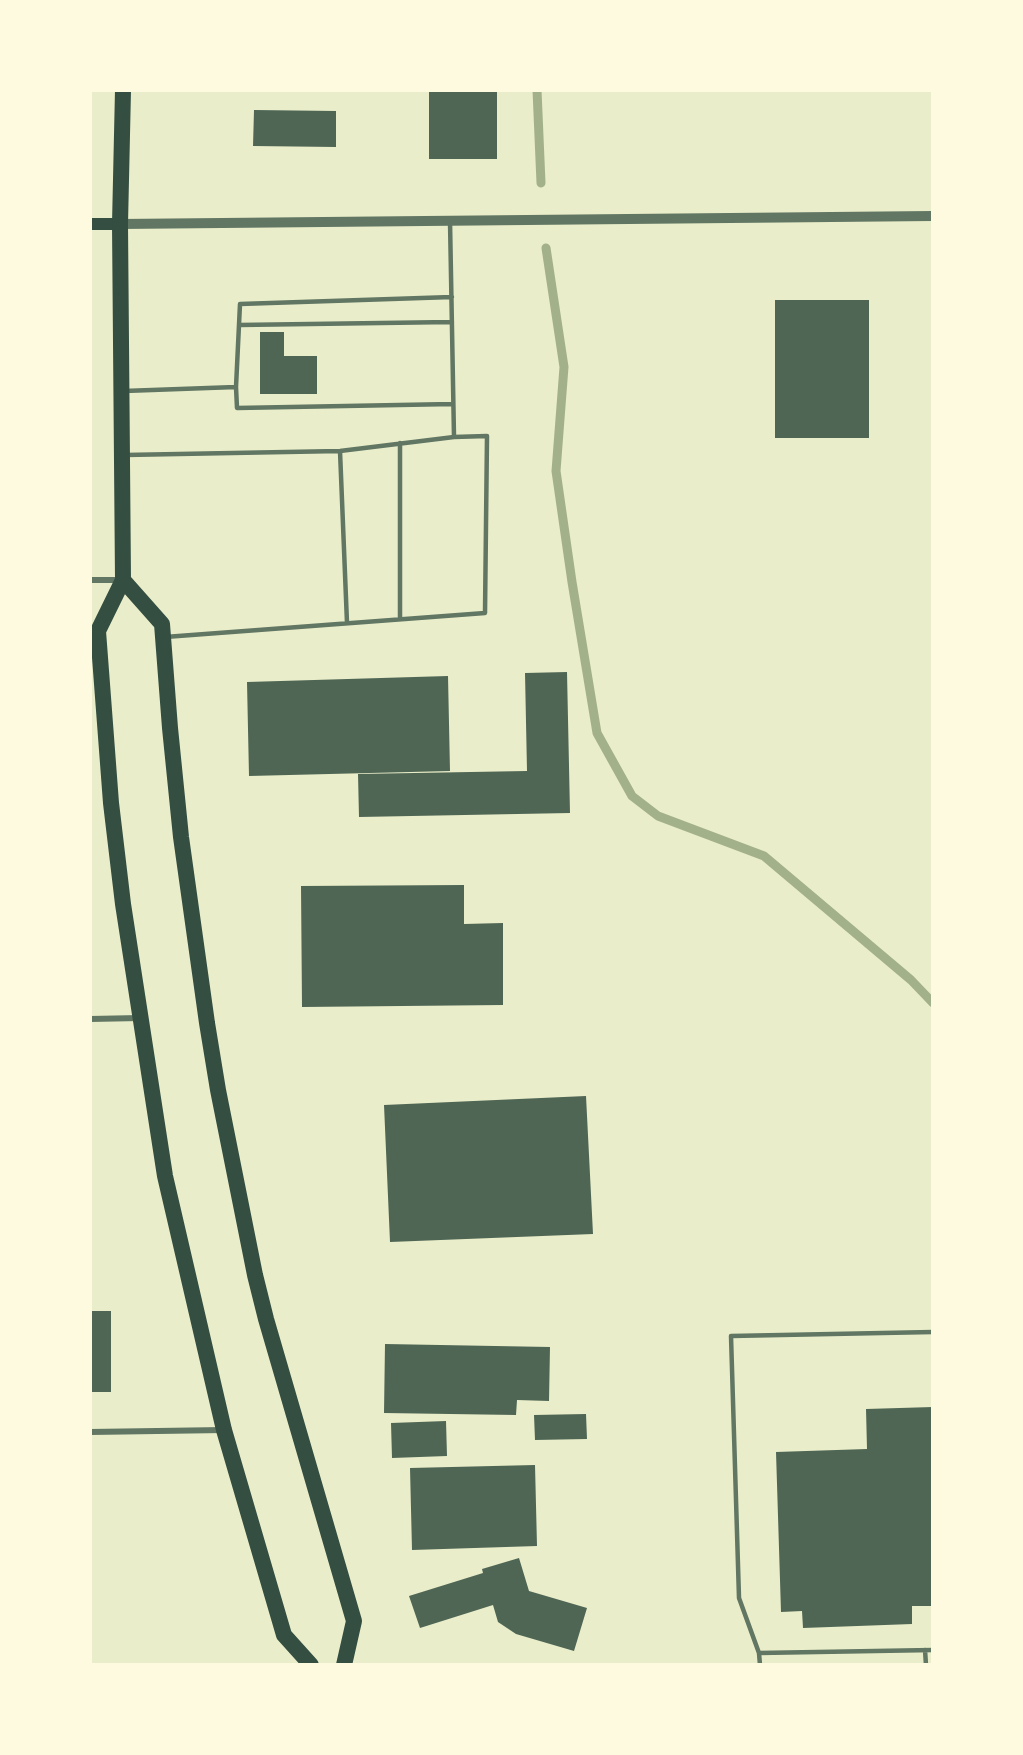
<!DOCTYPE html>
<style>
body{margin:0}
#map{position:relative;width:1023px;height:1755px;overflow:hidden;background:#e9edc9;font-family:Rubik,sans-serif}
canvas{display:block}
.frame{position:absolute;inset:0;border:92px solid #fefae0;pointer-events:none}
</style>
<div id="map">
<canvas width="1023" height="1755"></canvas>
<div class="frame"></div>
</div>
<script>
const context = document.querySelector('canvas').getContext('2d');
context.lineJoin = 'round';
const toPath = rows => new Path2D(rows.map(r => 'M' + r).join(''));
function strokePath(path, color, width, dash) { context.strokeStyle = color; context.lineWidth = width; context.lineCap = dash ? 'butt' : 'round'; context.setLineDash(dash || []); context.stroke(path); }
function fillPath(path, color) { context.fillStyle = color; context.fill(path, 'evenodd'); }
strokePath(toPath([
 [537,90,541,183],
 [546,248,564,367,556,471,572,582,597,733,632,796,658,816,764,856,911,980,933,1003]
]), '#a3b18a', 9);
fillPath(toPath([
 [429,90,497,90,497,159,429,159],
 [254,110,336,111,336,147,253,146],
 [775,300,869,300,869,438,775,438],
 [260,332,284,332,284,356,317,356,317,394,260,394],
 [567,672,570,813,359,817,358,774,527,771,525,673],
 [448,676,450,771,249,776,247,682],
 [464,885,464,924,503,923,503,1005,302,1007,301,886],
 [586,1096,593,1234,390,1242,384,1105],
 [90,1311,111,1311,111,1392,90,1392],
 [385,1344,550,1347,549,1401,517,1400,516,1415,384,1413],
 [933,1407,933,1606,912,1606,912,1624,803,1628,802,1611,781,1612,776,1452,867,1449,866,1409],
 [586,1414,587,1439,535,1440,534,1415],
 [446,1421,447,1456,392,1458,391,1423],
 [535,1465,537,1546,412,1550,410,1468],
 [519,1558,529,1591,587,1608,574,1651,516,1634,498,1622,493,1605,420,1628,409,1596,483,1573,482,1569]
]), '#4f6655');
strokePath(toPath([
 [239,325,452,322],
 [236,387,240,304,452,297],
 [124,391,236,387,237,408,453,404],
 [340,451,347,623],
 [125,455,340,451,454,437,450,221],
 [400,619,400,443],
 [165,637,485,613,487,436,454,437],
 [925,1650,926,1665],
 [759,1653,933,1650],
 [760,1665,759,1653,739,1598,731,1336,933,1332]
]), '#617663', 4.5);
strokePath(toPath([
 [90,580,120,580],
 [90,1019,140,1018],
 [90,1432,224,1430]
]), '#617663', 6);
strokePath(toPath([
 [120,224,933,216]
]), '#617663', 10);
strokePath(toPath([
 [90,224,120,224]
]), '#344e41', 12);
strokePath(toPath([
 [123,90,120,224,123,580,98,631,111,803,123,904,165,1176,224,1430,284,1635,311,1665],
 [123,580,162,624,170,728,181,837,207,1023,218,1090,255,1275,266,1319,354,1621,344,1665]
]), '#344e41', 16);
</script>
